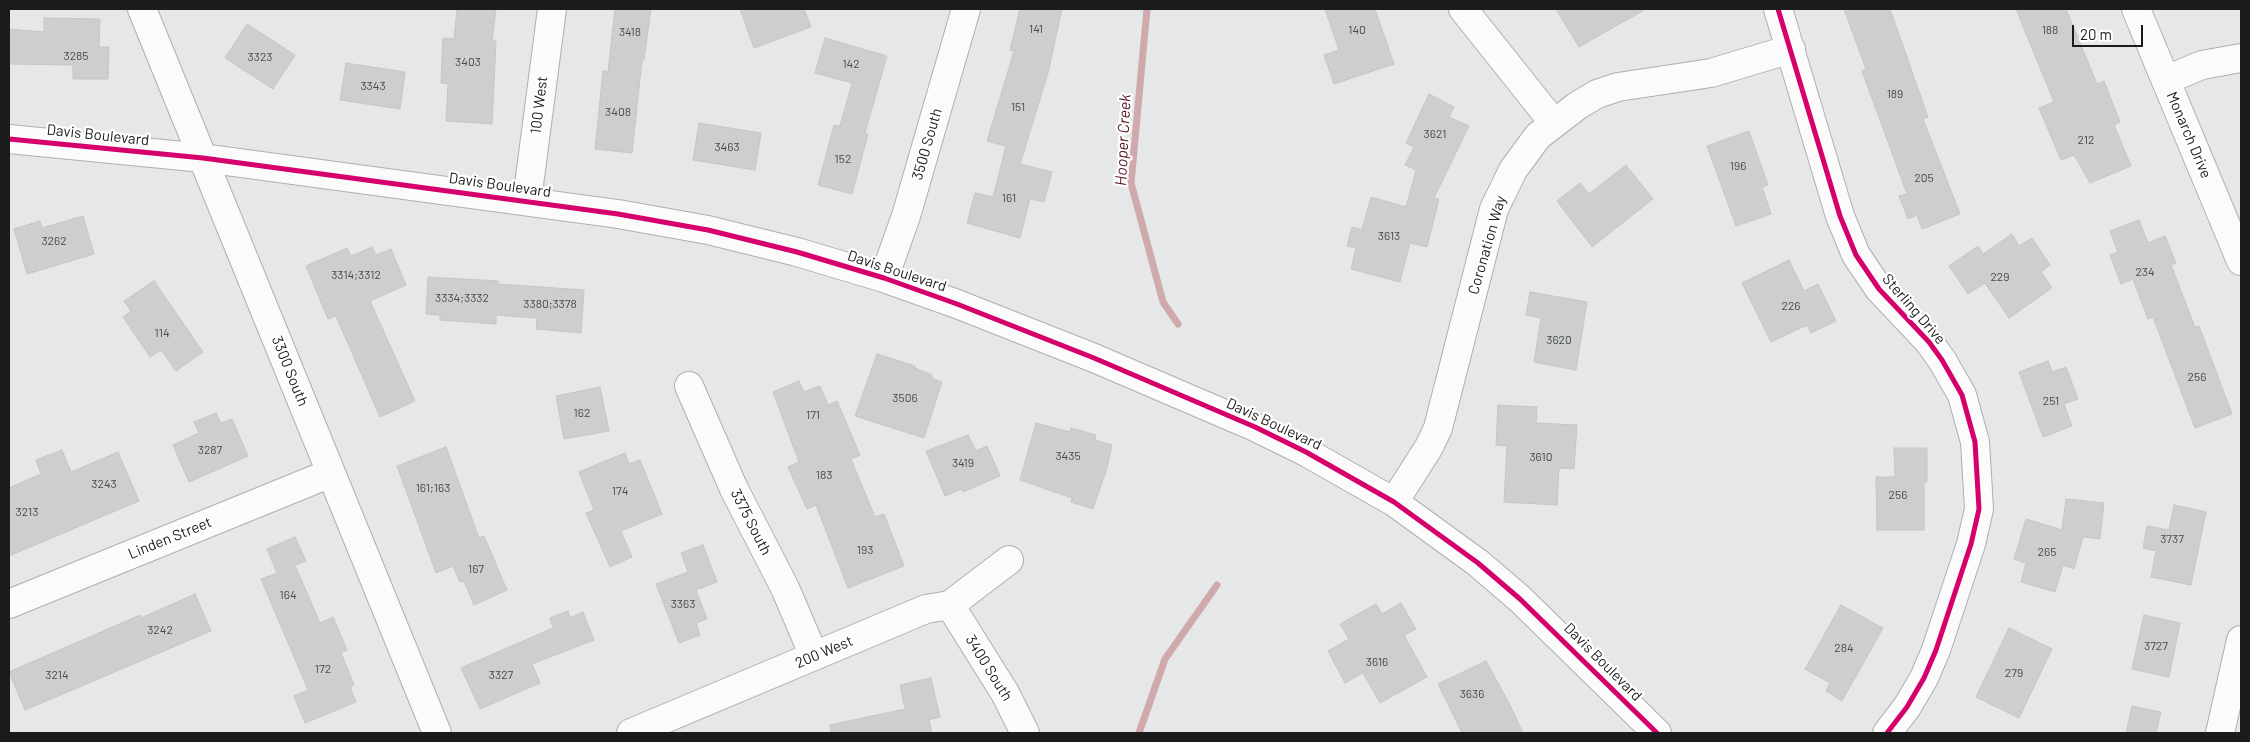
<!DOCTYPE html>
<style>
body{margin:0}
#map{position:relative;width:2250px;height:742px;overflow:hidden;background:#e5e7e9;font-family:Barlow,sans-serif}
canvas{display:block}
.frame{position:absolute;inset:0;border:10px solid #1a1c1c;pointer-events:none}
.scale{position:absolute;left:2072px;top:25px;width:71px;height:22px;box-sizing:border-box;border:2px solid #1a1c1c;border-top:0;padding-left:6px;font-size:15px;line-height:18px;white-space:nowrap;color:#1a1c1c;-webkit-text-stroke:4px #fff;paint-order:stroke}
</style>
<div id="map">
<canvas width="2250" height="742"></canvas>
<div class="frame"></div>
<div class="scale">20 m</div>
</div>
<script>
const context = document.querySelector('canvas').getContext('2d');
context.lineJoin = 'round';
const toPath = rows => new Path2D(rows.map(r => 'M' + r).join(''));
function strokePath(path, color, width, dash) { context.strokeStyle = color; context.lineWidth = width; context.lineCap = dash ? 'butt' : 'round'; context.setLineDash(dash || []); context.stroke(path); }
function fillPath(path, color) { context.fillStyle = color; context.fill(path, 'evenodd'); }
function write(font, color, halo, rows, align = 'center') {
  context.font = font + ' Barlow,sans-serif'; context.lineWidth = 4.5; context.setLineDash([]); context.textBaseline = 'middle'; context.strokeStyle = halo; context.fillStyle = color; for (const [text, x, y, turn = 0] of rows) {
    context.save(); context.translate(x, y); context.rotate((+turn || 0) * Math.PI / 180); context.textAlign = isNaN(turn) ? turn : align; if (halo) context.strokeText(text, 0, 0); context.fillText(text, 0, 0); context.restore();
  }
}
strokePath(toPath([
 [1147,9,1131,183,1163,302,1178,324],
 [1139,733,1165,659,1217,585]
]), '#d0a9ac', 7);
const building = toPath([
 [457,9,496,9,492,41,496,41,492,124,446,121,448,84,441,83,443,38,454,39,457,9],
 [615,9,651,9,644,60,642,60,632,153,595,149,603,71,608,72,615,9],
 [740,9,804,9,811,27,754,48,740,9],
 [1020,9,1062,9,1048,73,1020,164,1052,172,1044,202,1030,199,1020,238,967,223,975,193,993,197,1006,146,987,141,1014,51,1010,50,1020,9],
 [1325,9,1375,9,1394,64,1334,84,1324,55,1339,50,1325,9],
 [1556,9,1646,9,1579,47,1556,9],
 [1844,9,1890,9,1928,117,1923,119,1960,214,1922,229,1917,215,1908,219,1899,196,1907,194,1862,71,1866,69,1844,9],
 [2016,9,2066,9,2097,84,2104,81,2120,122,2114,125,2131,166,2090,183,2074,155,2061,160,2039,108,2054,102,2016,9],
 [44,18,100,19,99,47,109,47,108,79,73,79,73,65,9,64,9,29,44,32,44,18],
 [247,24,295,55,273,89,225,58,247,24],
 [825,38,887,56,865,133,868,134,852,194,818,185,834,125,840,126,852,83,815,73,825,38],
 [346,63,405,72,400,109,340,100,346,63],
 [1429,94,1454,107,1449,117,1469,126,1434,198,1439,199,1427,247,1410,243,1400,282,1351,269,1356,248,1347,246,1352,227,1362,230,1371,197,1406,207,1416,170,1405,165,1414,147,1406,143,1429,94],
 [699,123,761,133,755,170,693,160,699,123],
 [1749,131,1768,185,1762,187,1771,214,1736,226,1707,146,1749,131],
 [1626,165,1653,199,1592,247,1557,201,1580,183,1589,194,1626,165],
 [83,216,94,254,27,274,14,229,40,221,42,228,83,216],
 [2139,220,2148,243,2165,236,2176,263,2171,265,2195,327,2199,326,2232,414,2195,428,2153,317,2148,319,2133,279,2121,284,2110,255,2118,252,2110,231,2139,220],
 [2012,234,2019,246,2032,238,2050,265,2041,272,2052,288,2009,318,1985,283,1968,294,1949,266,1978,246,1983,254,2012,234],
 [372,247,376,255,391,249,406,285,370,301,415,401,380,417,336,316,328,319,306,266,347,248,351,256,372,247],
 [1789,260,1804,291,1818,284,1836,321,1811,333,1807,325,1771,342,1742,283,1789,260],
 [428,277,498,281,498,284,584,290,581,333,536,329,537,318,496,315,496,324,440,320,440,315,426,314,428,277],
 [154,281,203,352,176,371,161,350,150,357,123,317,131,311,124,301,154,281],
 [1530,292,1587,302,1576,370,1534,362,1541,318,1526,315,1530,292],
 [877,354,915,366,915,368,932,375,931,378,942,382,924,438,855,416,877,354],
 [2048,361,2052,372,2066,367,2078,399,2064,404,2072,426,2043,437,2019,372,2048,361],
 [799,381,804,392,820,386,828,405,837,401,860,455,851,459,875,517,884,514,904,566,848,588,816,505,807,509,788,467,799,462,773,392,799,381],
 [600,387,609,431,564,439,556,396,600,387],
 [1498,405,1537,407,1536,423,1577,425,1574,469,1559,468,1557,505,1504,502,1507,446,1496,445,1498,405],
 [216,413,221,423,232,419,248,456,189,482,173,445,199,433,194,422,216,413],
 [1036,423,1070,432,1071,428,1096,435,1095,440,1112,445,1107,468,1093,509,1071,502,1072,498,1020,480,1036,423],
 [968,435,976,451,987,446,1000,476,963,492,962,489,945,496,926,451,968,435],
 [446,447,479,538,484,536,507,590,474,605,464,581,460,582,453,566,436,573,397,466,446,447],
 [1894,448,1927,448,1927,482,1924,482,1924,530,1877,530,1876,477,1895,477,1894,448],
 [62,450,71,472,118,452,139,501,9,556,9,488,41,474,36,460,62,450],
 [625,453,629,464,640,460,662,514,621,531,632,557,610,567,586,513,594,510,579,472,625,453],
 [2066,499,2104,503,2100,539,2083,537,2074,569,2063,565,2055,592,2021,582,2026,563,2014,559,2026,519,2062,530,2066,499],
 [2174,505,2206,512,2191,585,2151,577,2156,551,2143,548,2147,526,2169,530,2174,505],
 [295,537,306,561,295,565,320,623,333,617,347,650,341,653,354,685,350,687,356,702,305,723,294,696,308,690,261,579,277,573,267,549,295,537],
 [703,545,717,582,696,590,707,619,696,623,700,635,679,643,656,584,688,572,681,553,703,545],
 [195,594,211,631,25,710,9,672,140,615,141,618,195,594],
 [1401,603,1416,629,1404,635,1427,677,1380,703,1363,673,1345,683,1328,651,1349,639,1340,624,1376,604,1382,614,1401,603],
 [1841,605,1883,628,1842,701,1826,691,1830,683,1805,669,1841,605],
 [568,611,570,618,583,612,594,640,532,664,540,683,480,709,461,668,553,628,550,618,568,611],
 [2144,615,2180,623,2169,677,2132,669,2144,615],
 [2009,628,2052,649,2019,718,1976,697,2009,628],
 [1486,661,1509,703,1523,733,1462,733,1438,684,1486,661],
 [931,678,940,717,929,720,932,733,831,733,830,725,905,709,900,685,931,678],
 [2132,706,2161,712,2156,733,2126,733,2132,706]
]);
fillPath(building, '#cccecf');
strokePath(building, '#c4c5c7', 1);
const minor = toPath([
 [142,9,437,733],
 [1463,9,1553,122],
 [1778,9,1840,216,1856,255,1879,289,1929,342,1942,360,1962,395,1975,442,1979,509,1971,544,1936,650,1924,678,1907,707,1887,733],
 [2136,9,2241,261],
 [2166,80,2202,65,2241,58],
 [9,139,203,158,618,214,708,230,797,252,884,278,957,304,1094,358,1255,427,1306,452,1394,502,1478,563,1520,599,1657,733],
 [527,200,552,9],
 [884,278,906,216,966,9],
 [689,386,734,489,785,588,814,656],
 [1394,502,1429,447,1438,428,1494,209,1513,170,1538,136,1577,106,1597,94,1618,87,1711,73,1791,49],
 [9,604,331,473],
 [950,605,1005,693,1025,733],
 [631,733,926,609,950,605,1009,560],
 [2220,733,2241,640]
]);
strokePath(minor, '#aeafb1', 30);
strokePath(minor, '#fbfbfc', 28);
strokePath(toPath([
 [1778,9,1840,216,1856,255,1879,289,1929,342,1942,360,1962,395,1975,442,1979,509,1971,544,1936,650,1924,678,1907,707,1887,733],
 [9,139,203,158,618,214,708,230,797,252,884,278,957,304,1094,358,1255,427,1306,452,1394,502,1478,563,1520,599,1657,733]
]), '#d6006c', 5);
write('12px', '#484a4a', null, [
 ["141",1036,29],
 ["140",1357,30],
 ["188",2050,30],
 ["3418",630,32],
 ["3285",76,56],
 ["3323",260,57],
 ["3403",468,62],
 ["142",851,64],
 ["3343",373,86],
 ["189",1895,94],
 ["151",1018,107],
 ["3408",618,112],
 ["3621",1435,134],
 ["212",2086,140],
 ["3463",727,147],
 ["152",843,159],
 ["196",1738,166],
 ["205",1924,178],
 ["161",1009,198],
 ["3613",1389,236],
 ["3262",54,241],
 ["234",2145,272],
 ["3314;3312",356,275],
 ["229",2000,277],
 ["3334;3332",462,298],
 ["3380;3378",550,304],
 ["226",1791,306],
 ["114",162,333],
 ["3620",1559,340],
 ["256",2197,377],
 ["3506",905,398],
 ["251",2051,401],
 ["162",582,413],
 ["171",813,415],
 ["3287",210,450],
 ["3435",1068,456],
 ["3610",1541,457],
 ["3419",963,463],
 ["183",824,475],
 ["3243",104,484],
 ["161;163",433,488],
 ["174",620,491],
 ["256",1898,495],
 ["3213",27,512],
 ["3737",2172,539],
 ["193",865,550],
 ["265",2047,552],
 ["167",476,569],
 ["164",288,595],
 ["3363",683,604],
 ["3242",160,630],
 ["3727",2156,646],
 ["284",1844,648],
 ["3616",1377,662],
 ["172",323,669],
 ["279",2014,673],
 ["3214",57,675],
 ["3327",501,675],
 ["3636",1472,694]
]);
write('15px', '#1a1c1c', '#fff', [
 ["100 West",539,105,-83],
 ["Davis Boulevard",98,135,6],
 ["Monarch Drive",2189,135,67],
 ["3500 South",927,144,-74],
 ["Davis Boulevard",500,185,8],
 ["Coronation Way",1487,245,-74],
 ["Davis Boulevard",897,271,18],
 ["Sterling Drive",1914,309,49],
 ["3300 South",290,371,68],
 ["Davis Boulevard",1274,424,25],
 ["3375 South",751,522,63],
 ["Linden Street",170,538,-22],
 ["200 West",824,652,-23],
 ["Davis Boulevard",1603,662,45],
 ["3400 South",989,668,58]
]);
write('italic 16px', '#5a1523', '#fff', [
 ["Hooper Creek",1123,140,-87]
]);
</script>
